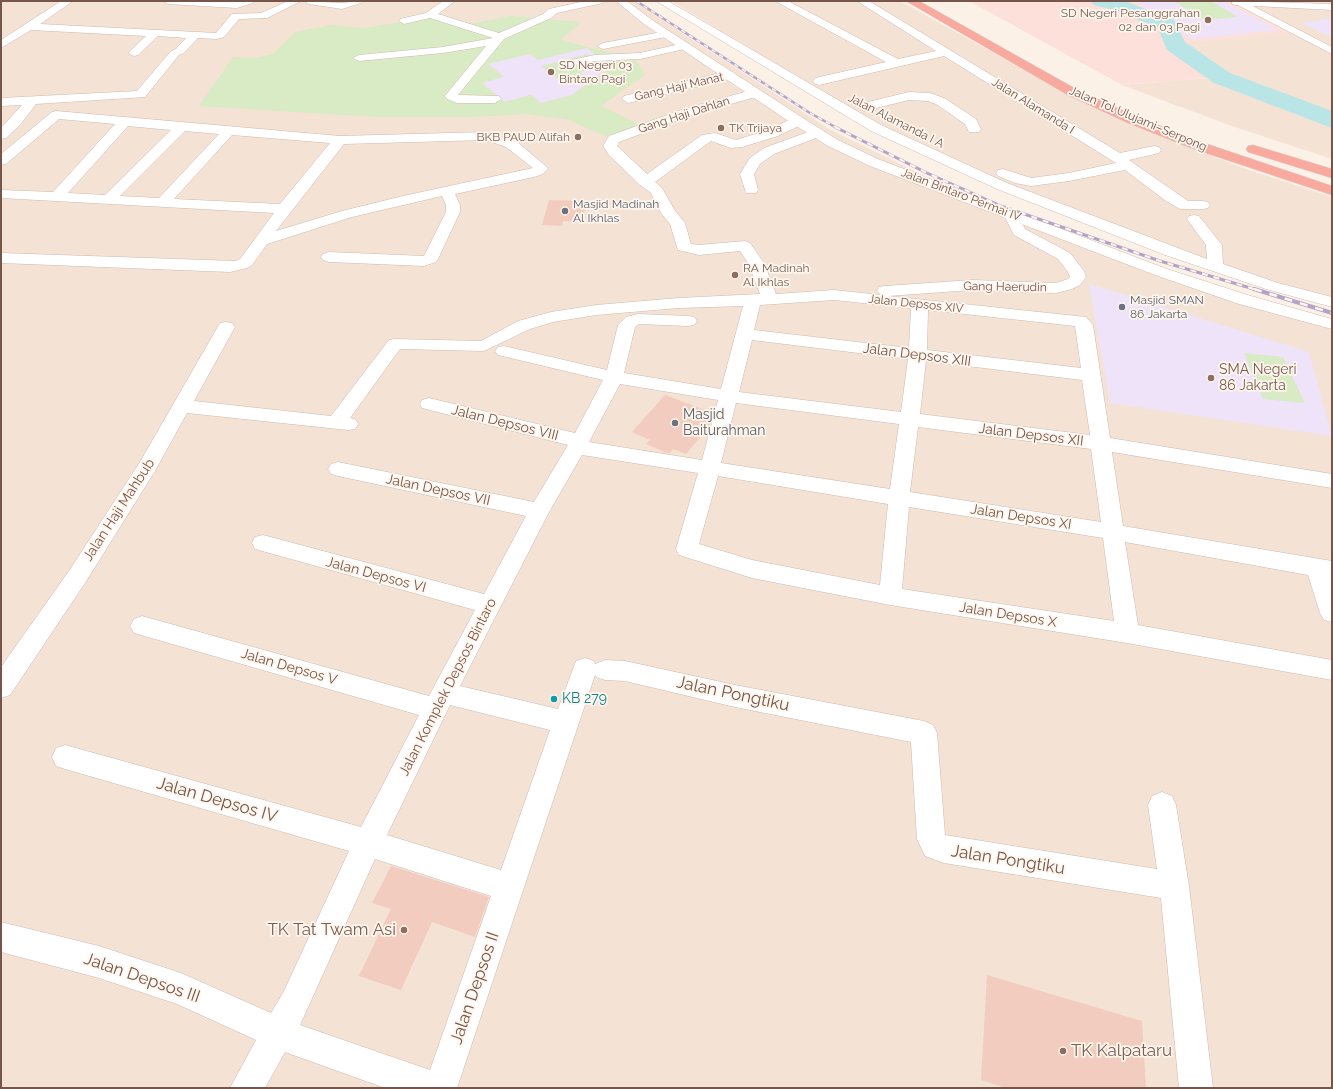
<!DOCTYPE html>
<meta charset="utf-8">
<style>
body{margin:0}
#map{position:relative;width:1333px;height:1089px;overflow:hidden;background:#fcf1e7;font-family:Raleway,sans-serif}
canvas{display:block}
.frame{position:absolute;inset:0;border:2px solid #76554b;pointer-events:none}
</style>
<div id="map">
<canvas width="1333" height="1089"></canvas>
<div class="frame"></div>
</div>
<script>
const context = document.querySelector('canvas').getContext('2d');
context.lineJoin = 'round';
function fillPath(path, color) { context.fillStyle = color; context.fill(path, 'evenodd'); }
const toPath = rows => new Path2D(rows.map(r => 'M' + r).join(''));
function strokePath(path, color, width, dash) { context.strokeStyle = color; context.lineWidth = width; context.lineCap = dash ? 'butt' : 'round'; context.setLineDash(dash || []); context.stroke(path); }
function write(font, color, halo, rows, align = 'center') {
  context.font = font + ' Raleway,sans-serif'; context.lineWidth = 3.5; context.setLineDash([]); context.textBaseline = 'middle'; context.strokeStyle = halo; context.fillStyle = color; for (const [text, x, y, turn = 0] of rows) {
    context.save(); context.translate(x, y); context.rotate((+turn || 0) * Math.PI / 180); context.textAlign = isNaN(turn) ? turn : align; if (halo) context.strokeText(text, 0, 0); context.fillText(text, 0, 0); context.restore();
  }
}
fillPath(toPath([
 [1,1,633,1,829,129,963,195,1145,266,1332,319,1332,1088,1,1088],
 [671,1,900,1,1082,102,1240,167,1332,197,1332,298,1218,267,1027,198,859,114],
 [1226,1,1332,1,1332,159,1229,125,1122,85,1210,78,1161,45,1286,32]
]), '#f4e2d5');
fillPath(toPath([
 [969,1,1226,1,1287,33,1162,45,1210,78,1122,85]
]), '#fde0da');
fillPath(toPath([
 [1135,1,1223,1,1278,30,1192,39,1141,9,1147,8],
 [1332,18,1332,37,1301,23],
 [587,48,612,66,572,95,541,103,531,95,505,102,481,82,504,77,488,64,530,54,538,59],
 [1089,284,1309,352,1332,436,1110,403]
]), '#eee3f9');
fillPath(toPath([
 [1174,1,1211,1,1238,17,1204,20],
 [510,16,581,22,561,40,635,59,645,75,601,106,641,125,606,137,569,120,526,114,475,117,376,117,199,106,233,57,253,58,273,54,295,32,331,25,364,28,430,17,474,23],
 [587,48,612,66,572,95,541,103,531,95,505,102,482,83,504,77,488,64,530,54,538,60],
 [588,54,605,66,580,72,587,78,565,84,541,66],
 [1244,353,1283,357,1305,403,1263,399]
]), '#d9ebc4');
fillPath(toPath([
 [1091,1,1125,1,1174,20,1185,42,1230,73,1332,111,1332,128,1214,83,1167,50,1158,28,1114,10,1094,5,1091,1]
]), '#bae5e7');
fillPath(toPath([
 [549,200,587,201,582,222,563,221,562,226,542,225],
 [665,395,713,413,710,425,686,454,673,449,670,453,667,453,646,444,650,440,632,432],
 [391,866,489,897,475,937,432,922,401,990,359,976,391,909,372,903],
 [987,975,1142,1021,1146,1088,1006,1088,981,1080]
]), '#f2ccbe');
const street = toPath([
 [61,1,73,1,40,24,216,33,232,14,261,13,288,1,301,1,267,18,239,19,224,37,217,39,198,38,184,53,179,55,145,97,36,104,20,125,6,138,1,139,1,128,22,105,1,106,1,98,137,91,171,51,176,49,186,38,158,36,138,55,134,56,128,53,146,36,31,30,1,48,1,40,61,1],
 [163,1,236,2,254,1,253,3,237,8,168,4,163,1],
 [304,1,341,3,362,1,361,3,342,9,309,4,304,1],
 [443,1,455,1,438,14,499,33,543,14,549,9,585,1,604,1,603,3,557,13,551,18,504,39,458,95,499,96,501,99,495,103,457,103,447,99,445,96,486,46,443,53,359,61,353,58,359,55,443,47,493,38,430,18,404,24,399,21,400,19,426,13,443,1],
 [656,1,668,1,881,125,1007,183,1207,259,1206,245,1187,219,1189,216,1194,215,1199,216,1222,245,1223,264,1278,283,1332,297,1332,307,1266,289,1165,255,997,189,871,131,656,1],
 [775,1,788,1,898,59,936,51,857,1,869,1,1120,153,1154,146,1159,147,1161,150,1159,153,1129,160,1188,201,1203,201,1208,202,1210,205,1208,208,1203,209,1180,209,1166,201,1125,170,1069,181,1031,186,1015,183,998,176,996,173,998,170,1003,169,1031,178,1069,173,1116,163,944,56,819,85,815,84,813,81,815,78,886,62,775,1],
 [1232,1,1332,4,1332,10,1236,5,1232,4,1232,1],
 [667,31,672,34,671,36,603,49,597,46,603,43,667,31],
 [685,43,689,44,691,46,689,48,640,59,595,61,570,66,564,63,566,61,595,55,640,53,685,43],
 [729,71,733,72,735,75,733,78,628,103,622,99,624,96,729,71],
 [755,89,759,90,761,93,759,96,692,115,619,142,617,146,647,174,702,135,715,133,736,140,768,130,793,118,803,118,804,121,803,124,778,136,742,147,731,148,711,141,655,182,662,188,675,211,685,223,691,244,699,245,745,241,750,243,764,263,776,294,834,290,881,295,877,291,879,287,885,286,972,280,1056,283,1068,279,1070,277,1068,272,1058,259,1014,235,1004,215,1006,212,1011,211,1016,212,1025,229,1070,253,1084,271,1086,277,1080,285,1072,289,1056,293,972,290,888,296,1086,317,1093,325,1110,438,1332,474,1332,488,1112,452,1123,526,1332,561,1332,622,1324,620,1320,613,1308,575,1125,542,1138,625,1332,660,1332,680,1127,643,890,605,752,578,679,555,676,549,698,473,582,455,549,512,460,686,558,709,576,661,585,658,594,661,595,664,605,660,625,661,735,685,924,721,933,725,937,733,945,835,1157,869,1148,805,1152,796,1162,792,1172,796,1176,805,1189,886,1213,1088,1179,1088,1161,898,944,863,925,856,917,839,911,742,735,707,625,681,605,680,596,677,595,675,457,1088,385,1088,285,1052,265,1088,230,1088,256,1040,177,1004,99,978,1,952,1,922,99,946,181,973,271,1013,283,993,349,851,65,769,56,766,52,757,56,748,65,745,361,827,419,715,134,633,130,626,134,619,142,616,429,696,475,610,255,549,252,543,255,537,263,535,484,594,526,516,338,476,331,474,328,469,331,464,338,462,534,502,568,445,422,408,420,404,422,400,429,398,575,433,603,380,498,355,495,351,498,347,504,346,607,370,618,325,626,317,638,314,688,316,694,317,697,321,694,325,688,326,639,324,635,327,624,373,721,389,743,306,679,308,596,315,553,322,530,329,484,351,400,349,350,418,355,419,358,424,355,429,348,430,187,413,155,471,85,583,10,695,1,698,1,667,69,571,140,462,220,323,226,322,232,323,235,327,194,401,331,416,389,340,395,339,481,341,518,321,551,312,596,305,679,298,760,294,748,263,740,251,699,255,678,250,670,224,661,213,651,193,640,185,609,155,603,146,609,136,684,109,755,89],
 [834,300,911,308,909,348,754,330,760,305,834,300],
 [928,310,1075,326,1081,368,927,350,928,310],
 [752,340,908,359,901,412,739,392,752,340],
 [926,361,1082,380,1090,435,920,414,926,361],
 [620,384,718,400,702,460,589,442,620,384],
 [736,403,899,424,890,489,721,463,736,403],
 [918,427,1091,449,1101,522,910,492,918,427],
 [718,476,888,504,880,585,752,560,699,544,718,476],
 [909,507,1103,538,1114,621,902,589,909,507],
 [450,705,550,730,501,870,387,835,450,705],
 [375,859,491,896,430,1070,300,1025,375,859],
 [909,92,930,93,944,98,976,119,981,129,979,132,969,132,965,124,936,104,928,101,909,100,864,111,858,107,860,104,909,92],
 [56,111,340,136,487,132,516,141,548,168,543,174,534,177,455,194,460,205,460,212,438,259,436,262,424,266,329,262,323,260,321,257,323,254,329,252,424,256,446,212,446,205,442,196,352,217,267,244,252,265,247,268,230,272,1,263,1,253,236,261,240,259,274,213,1,198,1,190,53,192,115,124,59,119,6,164,1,165,1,154,52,112,56,111],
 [128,126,171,130,105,195,68,193,128,126],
 [185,131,219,134,159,198,120,196,185,131],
 [232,135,330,143,280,204,174,199,232,135],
 [486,140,506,147,533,168,403,196,342,211,276,231,344,144,486,140],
 [816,129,823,133,821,136,774,154,760,164,754,174,758,190,756,193,746,193,740,174,750,158,764,148,816,129]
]);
const secondary = toPath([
 [616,1,627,1,652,20,803,118,838,140,880,160,1167,269,1251,296,1332,319,1332,329,1239,304,1155,275,870,166,828,146,793,124,644,24,616,1],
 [1230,1,1243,1,1332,47,1332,54,1230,1]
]);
const highway = toPath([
 [906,1,919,1,1076,89,1138,117,1201,142,1332,186,1332,195,1191,148,1128,123,1068,95,906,1],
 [1253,145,1332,169,1332,178,1248,152,1246,149,1248,146,1253,145]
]);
strokePath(street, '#d0baaf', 1);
strokePath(secondary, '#d3b9ad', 1);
strokePath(highway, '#d9cfcd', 1);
fillPath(street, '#fff');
fillPath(secondary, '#fff');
fillPath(highway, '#f7aa9d');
const railFar2 = toPath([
 [636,1,810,113,837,128]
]);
const railFar1 = toPath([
 [835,127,927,173,1001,206,1160,261,1257,290]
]);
const rail = toPath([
 [1254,289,1332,313]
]);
strokePath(railFar2, '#b3a4c7', 2.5);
strokePath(railFar1, '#b3a4c7', 3);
strokePath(rail, '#b3a4c7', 4);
strokePath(railFar2, '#fff6ed', 1.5, [4.5]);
strokePath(railFar1, '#fff6ed', 2, [6]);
strokePath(rail, '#fff6ed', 2.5, [8]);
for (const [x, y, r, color] of [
 [1208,20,4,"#8d6e63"],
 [551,72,4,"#8d6e63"],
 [721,128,4,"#8d6e63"],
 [578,137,4,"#8d6e63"],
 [565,211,4,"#6b7280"],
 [735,275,4,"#8d6e63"],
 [1122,307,4,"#6b7280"],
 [1211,378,4,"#8d6e63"],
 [675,423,4,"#6b7280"],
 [554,699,4,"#0f9aa8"],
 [404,930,4,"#8d6e63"],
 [1063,1051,4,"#8d6e63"]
]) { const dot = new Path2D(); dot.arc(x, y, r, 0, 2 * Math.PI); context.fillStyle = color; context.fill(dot); strokePath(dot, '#fff6ed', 1.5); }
write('12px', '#785e54', '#fff6ed', [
 ["SD Negeri Pesanggrahan",1200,13,"right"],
 ["02 dan 03 Pagi",1200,27,"right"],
 ["SD Negeri 03",559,65],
 ["Bintaro Pagi",559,79],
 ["TK Trijaya",729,128],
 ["BKB PAUD Alifah",570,137,"right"],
 ["RA Madinah",743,268],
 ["Al Ikhlas",743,282]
], 'left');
write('12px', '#76554b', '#fff6ed', [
 ["Gang Haji Manat",679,87,-13],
 ["Jalan Alamanda I",1033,106,32],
 ["Gang Haji Dahlan",684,115,-18],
 ["Jalan Tol Ulujami–Serpong",1138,119,23],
 ["Jalan Alamanda I A",896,121,27],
 ["Jalan Bintaro Permai IV",961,195,21],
 ["Gang Haerudin",1005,287,1],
 ["Jalan Depsos XIV",916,304,6]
]);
write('12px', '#5b616d', '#fff6ed', [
 ["Masjid Madinah",573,204],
 ["Al Ikhlas",573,218],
 ["Masjid SMAN",1130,300],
 ["86 Jakarta",1130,314]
], 'left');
write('14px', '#76554b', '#fff6ed', [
 ["Jalan Depsos XIII",917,355,7],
 ["Jalan Depsos VIII",505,423,14],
 ["Jalan Depsos XII",1031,435,7],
 ["Jalan Depsos VII",438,490,12],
 ["Jalan Haji Mahbub",119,510,-57],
 ["Jalan Depsos XI",1021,517,9],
 ["Jalan Depsos VI",376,575,15],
 ["Jalan Depsos X",1008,615,9],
 ["Jalan Depsos V",289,667,16],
 ["Jalan Komplek Depsos Bintaro",448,687,-63]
]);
write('14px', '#785e54', '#fff6ed', [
 ["SMA Negeri",1219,370],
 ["86 Jakarta",1219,386]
], 'left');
write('14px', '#5b616d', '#fff6ed', [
 ["Masjid",683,415],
 ["Baiturahman",683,431]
], 'left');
write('14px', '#0d838f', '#fff6ed', [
 ["KB 279",562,699]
], 'left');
write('17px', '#76554b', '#fff6ed', [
 ["Jalan Pongtiku",733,694,12],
 ["Jalan Depsos IV",217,800,16],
 ["Jalan Pongtiku",1008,860,9],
 ["Jalan Depsos III",142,978,19],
 ["Jalan Depsos II",475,988,-71]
]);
write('17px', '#785e54', '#fff6ed', [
 ["TK Tat Twam Asi",396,930],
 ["TK Kalpataru",1071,1051,"left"]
], 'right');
</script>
